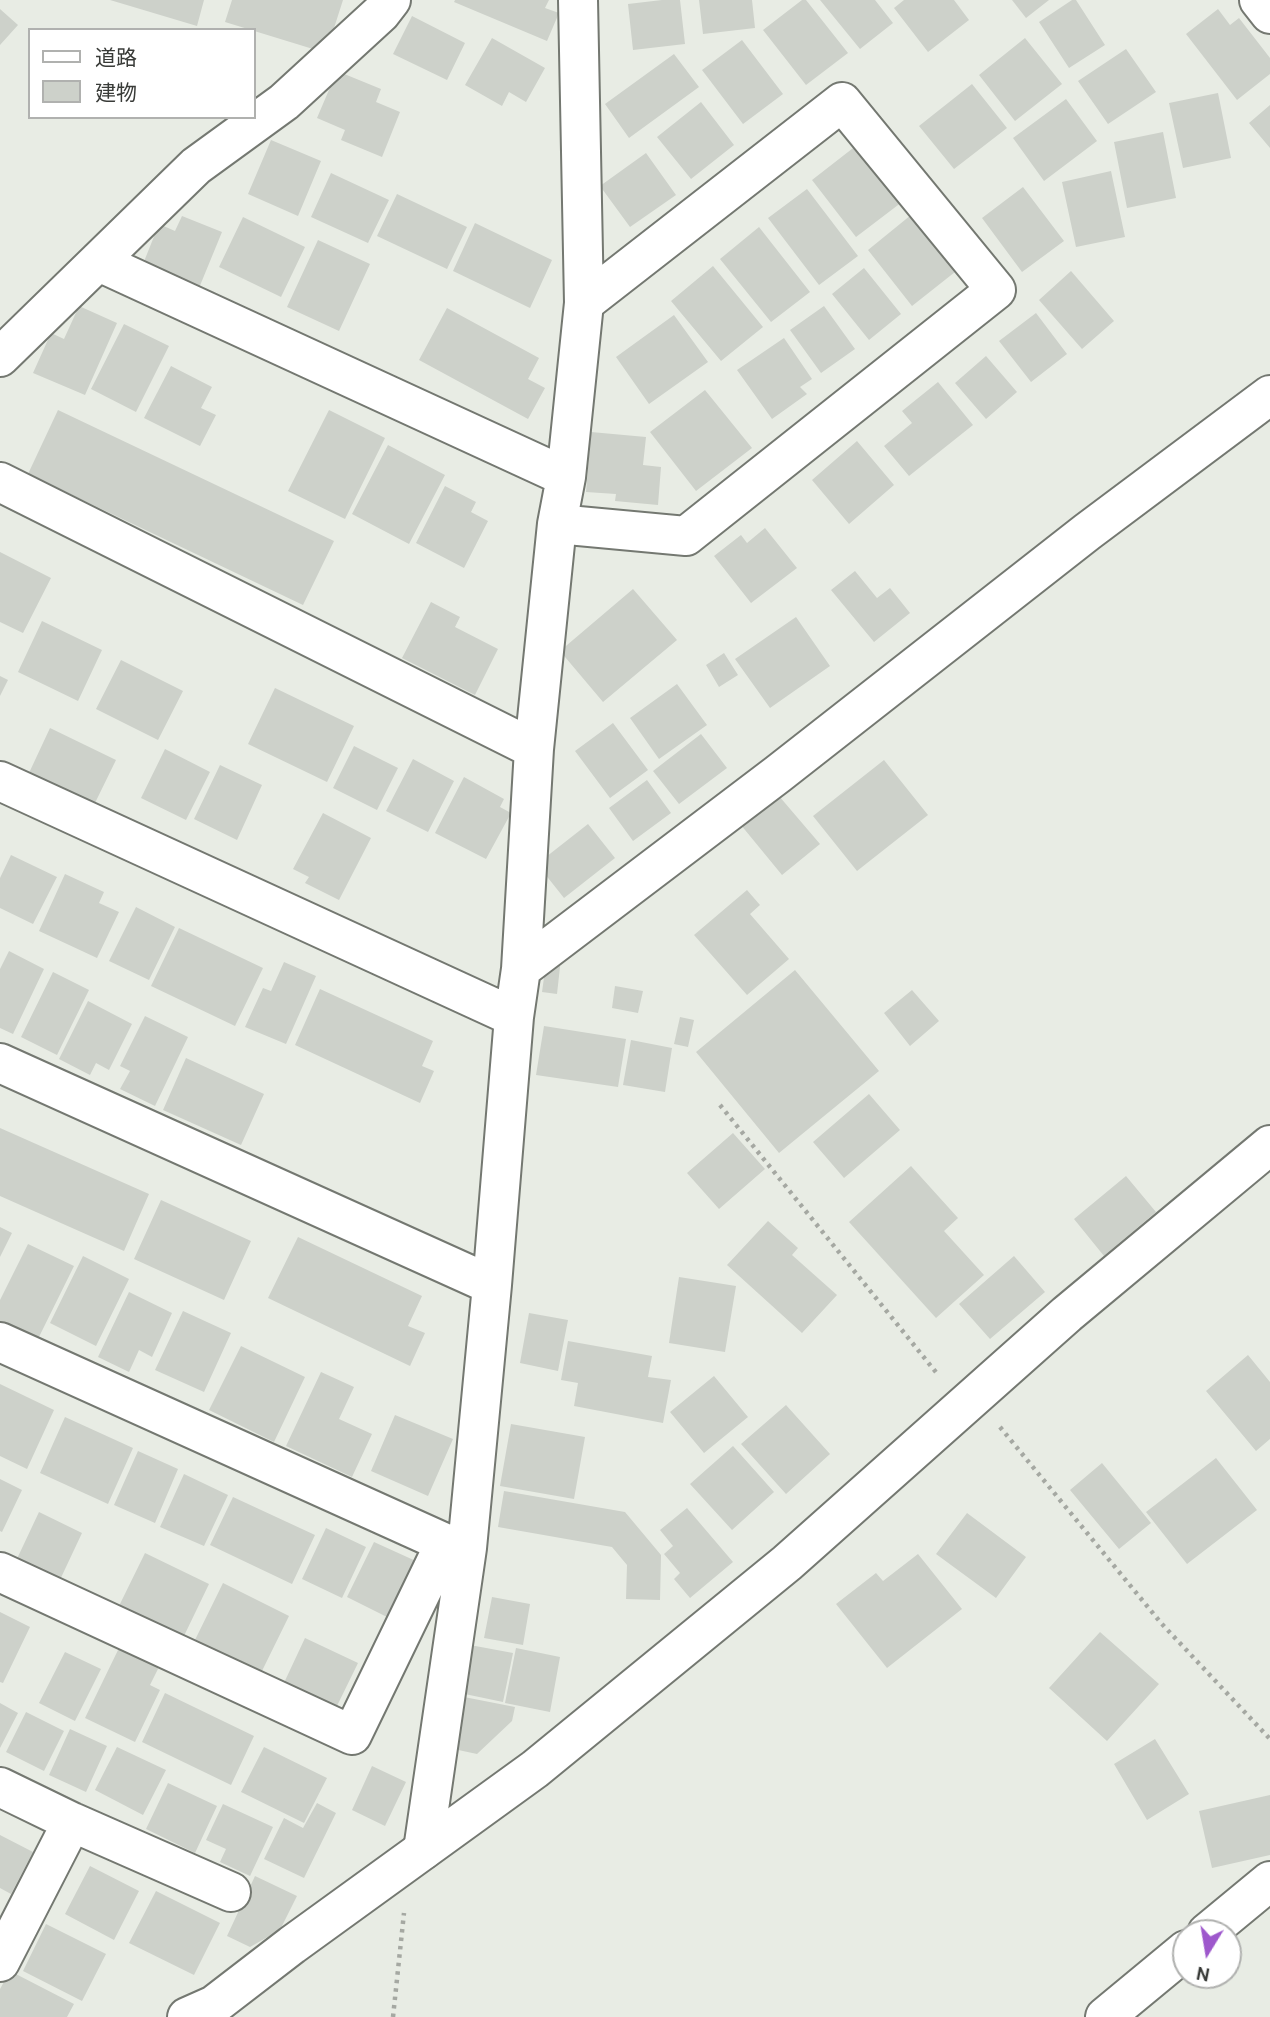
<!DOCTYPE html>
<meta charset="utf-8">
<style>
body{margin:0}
#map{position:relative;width:1270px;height:2017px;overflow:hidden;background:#e8ece4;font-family:Overpass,"Noto Sans JP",sans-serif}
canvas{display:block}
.legend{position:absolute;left:28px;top:28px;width:228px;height:91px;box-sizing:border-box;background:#fff;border:2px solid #b0b1af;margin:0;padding:9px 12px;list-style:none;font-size:21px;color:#393b38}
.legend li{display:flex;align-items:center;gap:14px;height:35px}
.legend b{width:35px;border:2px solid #b0b1af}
.north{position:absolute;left:1172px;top:1919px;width:70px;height:70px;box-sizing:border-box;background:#fff;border:2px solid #b0b1af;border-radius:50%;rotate:191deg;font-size:19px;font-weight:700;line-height:28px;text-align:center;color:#393b38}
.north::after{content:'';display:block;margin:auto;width:24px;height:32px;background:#9e58cc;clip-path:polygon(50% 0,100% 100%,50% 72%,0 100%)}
</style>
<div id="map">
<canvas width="1270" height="2017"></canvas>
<ul class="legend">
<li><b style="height:9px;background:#fff"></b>道路</li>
<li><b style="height:19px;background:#cdd1ca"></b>建物</li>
</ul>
<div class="north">N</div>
</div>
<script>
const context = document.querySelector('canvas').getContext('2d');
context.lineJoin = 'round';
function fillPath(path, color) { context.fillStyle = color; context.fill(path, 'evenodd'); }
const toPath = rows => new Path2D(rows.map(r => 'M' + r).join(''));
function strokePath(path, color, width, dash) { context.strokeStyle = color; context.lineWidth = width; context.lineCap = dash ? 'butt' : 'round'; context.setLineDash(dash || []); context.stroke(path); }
fillPath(toPath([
 [110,0,204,0,197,26],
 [232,0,343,0,326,53,225,22],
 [455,0,549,0,545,8,559,13,547,41,454,2],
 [662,0,680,0,685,44,633,50,628,4],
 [699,0,752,0,755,28,703,34],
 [802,0,806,0,848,53,806,85,763,30],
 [820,0,875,0,893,23,860,49],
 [904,0,954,0,969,20,928,52,894,8],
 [1012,0,1049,0,1026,18],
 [1072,0,1076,0,1105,45,1069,68,1039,22],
 [0,9,18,25,0,45],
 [1218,9,1230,25,1239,18,1270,58,1270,74,1237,100,1186,34],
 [412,16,465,43,447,80,393,54],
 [492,38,545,68,526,102,509,92,502,106,465,85],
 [1025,38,1062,84,1015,121,979,75],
 [742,40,783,94,743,124,702,70],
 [1126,49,1156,92,1108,124,1078,81],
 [674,54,699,87,629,138,605,104],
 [337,71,381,89,376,102,400,112,382,157,341,140,345,130,317,118],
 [972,84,1007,128,954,169,919,126],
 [1218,93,1231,158,1183,168,1169,103],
 [1066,99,1097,141,1044,181,1013,138],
 [701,102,734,145,691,179,657,137],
 [1270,105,1270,148,1249,123],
 [1163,132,1176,198,1127,208,1114,142],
 [271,140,321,161,298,216,248,194],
 [857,145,902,202,856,237,812,180],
 [646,153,676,195,630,227,600,186],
 [1111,171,1125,237,1076,247,1062,182],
 [331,173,389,200,368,243,311,217],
 [1023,187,1064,241,1022,272,982,218],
 [807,189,858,256,819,285,768,218],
 [397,194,467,227,447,269,377,236],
 [911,215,955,272,912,306,868,250],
 [182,216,222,232,199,288,143,264,159,224,175,231],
 [243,217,305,247,281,297,219,267],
 [475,223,552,260,530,308,453,271],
 [759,227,810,292,771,322,720,259],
 [318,240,370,264,339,331,287,307],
 [713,266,763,327,721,361,671,301],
 [864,268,901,314,869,340,832,294],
 [1071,271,1114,321,1082,349,1039,300],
 [79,306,117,323,85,395,33,373,51,333,64,339],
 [824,306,855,349,821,373,790,330],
 [447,308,539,358,528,379,545,388,528,419,419,360],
 [1036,313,1067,354,1031,382,999,341],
 [674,315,708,362,649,404,616,357],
 [124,324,169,346,136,412,91,389],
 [784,338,812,379,800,387,807,394,772,419,737,370],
 [986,356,1017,392,986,419,955,383],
 [171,366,212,387,201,408,216,415,200,446,144,418],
 [938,382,973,425,909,476,884,446,912,423,902,411],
 [705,390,752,448,696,491,650,432],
 [58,410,334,541,303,605,28,474],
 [329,410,385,438,345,519,288,491],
 [591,432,646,437,643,465,661,467,658,505,615,501,616,494,586,492],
 [857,441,894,485,849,524,812,480],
 [388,445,445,475,409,544,352,514],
 [445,486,476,502,471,512,488,521,464,568,416,543],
 [765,528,797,568,751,603,714,556,741,535,747,543],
 [0,552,51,578,23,633,0,622],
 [855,571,877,598,890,588,910,613,874,642,831,590],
 [633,589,677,640,603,702,560,651],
 [431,602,460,617,455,627,498,649,475,695,402,658],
 [796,617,830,666,770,708,735,659],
 [42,621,102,650,78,701,18,672],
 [724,653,738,675,719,687,706,665],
 [121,660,183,691,158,740,96,709],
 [0,676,8,680,0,696],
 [677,684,707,725,659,759,630,718],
 [275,688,354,726,327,782,248,744],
 [613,723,648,770,610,798,575,751],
 [50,728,116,760,94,805,29,773],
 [701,734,727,768,679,804,653,771],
 [354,746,398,768,377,810,333,788],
 [165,749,210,772,186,820,141,798],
 [413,759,454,781,428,832,386,811],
 [884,760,928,815,857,871,813,816],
 [220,765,262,785,237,840,194,819],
 [464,777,504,799,500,807,511,813,486,859,435,833],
 [647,780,671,813,633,841,609,808],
 [773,789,820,844,782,875,736,819],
 [323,813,371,838,339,900,305,883,309,877,293,869],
 [588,824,615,858,564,898,537,864],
 [11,855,57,877,33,924,0,908,0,878],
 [65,874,104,892,99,903,119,912,97,958,39,931],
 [747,890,760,905,750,914,789,959,747,995,694,935],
 [136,907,175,927,149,980,109,961],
 [179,928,263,968,235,1026,151,986],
 [9,951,44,969,13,1034,0,1028,0,969],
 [547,956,561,958,557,994,542,992],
 [284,962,316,976,286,1044,245,1027,263,988,271,991],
 [795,970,879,1071,779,1153,696,1052],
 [53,972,89,990,57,1055,21,1037],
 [615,986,643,991,638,1013,612,1008],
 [320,989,433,1041,422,1066,434,1071,420,1103,295,1045],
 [912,990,939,1021,910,1046,884,1013],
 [88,1001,132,1024,109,1070,96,1063,90,1075,59,1059],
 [145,1016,188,1037,155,1106,120,1089,130,1071,120,1066],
 [680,1017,694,1020,688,1047,674,1044],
 [544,1026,626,1039,618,1087,536,1075],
 [631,1040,672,1048,665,1092,623,1085],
 [186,1058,264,1094,241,1145,163,1110],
 [869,1094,900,1130,844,1178,813,1142],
 [0,1128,149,1194,124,1251,0,1196],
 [733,1133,765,1169,719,1209,687,1173],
 [911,1166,958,1218,944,1231,984,1275,936,1318,849,1222],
 [1126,1176,1156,1212,1104,1256,1074,1219],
 [161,1200,251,1241,224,1300,134,1259],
 [768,1221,798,1248,792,1255,837,1295,802,1333,727,1265],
 [0,1227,12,1233,0,1257],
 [298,1237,422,1296,408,1326,425,1333,410,1366,268,1298],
 [28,1244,74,1266,36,1343,0,1326,0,1300],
 [83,1256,129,1279,96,1346,50,1323],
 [1014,1256,1045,1292,990,1339,959,1304],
 [679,1277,736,1286,725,1352,669,1343],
 [129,1292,172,1313,152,1357,139,1350,129,1372,98,1357],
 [183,1311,231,1333,204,1392,155,1370],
 [529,1313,568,1320,558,1371,520,1363],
 [568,1341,652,1356,648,1377,671,1380,663,1423,574,1406,578,1383,561,1380],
 [241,1346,305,1377,274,1442,209,1410],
 [1248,1355,1270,1382,1270,1439,1256,1451,1206,1391],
 [321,1372,354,1387,339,1419,372,1434,352,1477,286,1446],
 [714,1376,748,1417,704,1453,670,1412],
 [0,1384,54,1410,27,1469,0,1456],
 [786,1405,830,1454,786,1494,741,1444],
 [395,1415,453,1439,428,1496,371,1471],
 [65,1417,133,1448,108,1504,40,1473],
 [511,1424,585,1437,574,1499,500,1486],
 [733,1446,774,1492,732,1530,690,1484],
 [138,1451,178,1469,155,1523,114,1505],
 [1216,1458,1257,1510,1187,1564,1146,1512],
 [1102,1463,1151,1523,1119,1549,1070,1490],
 [184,1474,228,1495,204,1546,160,1527],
 [0,1479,22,1490,2,1532,0,1531],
 [504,1491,625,1512,661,1555,660,1600,626,1599,627,1565,612,1547,498,1527],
 [233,1497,315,1535,292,1584,210,1545],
 [687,1508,733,1562,690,1598,674,1579,680,1573,664,1554,673,1546,660,1530],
 [39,1512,82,1533,58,1584,15,1563],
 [967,1513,1026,1557,996,1598,936,1554],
 [326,1528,366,1547,342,1598,302,1579],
 [374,1542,418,1562,391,1619,347,1597],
 [145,1553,209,1584,183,1638,119,1606],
 [918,1554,962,1609,887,1668,836,1604,876,1573,883,1581],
 [223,1583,289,1616,260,1675,194,1642],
 [492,1597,530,1604,523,1645,484,1638],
 [0,1612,30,1627,3,1683,0,1682],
 [1100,1632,1159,1684,1107,1741,1049,1688],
 [305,1638,358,1663,335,1710,283,1685],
 [470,1645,513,1653,503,1702,460,1693],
 [119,1648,159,1667,150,1685,160,1690,135,1742,85,1718],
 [516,1648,560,1657,550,1712,505,1703],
 [65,1652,101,1669,75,1721,39,1703],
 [165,1693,254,1736,231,1785,142,1742],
 [459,1696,515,1707,512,1721,477,1754,449,1748],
 [0,1703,18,1713,0,1748],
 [26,1712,64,1731,44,1771,6,1752],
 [70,1729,107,1746,86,1792,49,1775],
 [1155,1739,1189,1794,1147,1820,1114,1764],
 [117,1747,166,1770,143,1815,95,1790],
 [264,1747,327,1778,304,1823,241,1792],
 [372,1766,406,1782,385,1826,352,1810],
 [168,1783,217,1806,195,1853,146,1829],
 [1270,1795,1270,1855,1212,1868,1199,1811],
 [317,1803,336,1813,304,1878,264,1859,284,1818,303,1828],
 [223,1804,273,1827,250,1876,220,1862,226,1849,206,1840],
 [0,1835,33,1852,11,1894,0,1888],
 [90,1866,139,1891,114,1940,65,1914],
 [255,1876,297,1896,280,1930,250,1947,227,1936],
 [156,1891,220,1923,194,1975,129,1943],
 [46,1924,106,1954,82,2001,23,1971],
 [10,1971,74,2004,67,2017,0,2017,0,1989]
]), '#cdd1ca');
const street = toPath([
 [1259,0,1270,14],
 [99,262,566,477],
 [0,357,196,166,284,102,381,13,391,0],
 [0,482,534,749],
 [557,524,686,536,996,290,842,102,584,303],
 [0,781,514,1017],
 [521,969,778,774,1087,532,1270,395],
 [0,1063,492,1285],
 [0,1342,445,1543,467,1548],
 [0,1572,352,1735,445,1543],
 [0,1787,72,1822,231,1892],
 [423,1850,467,1548,492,1285,514,1017,521,969,534,749,557,524,566,477,584,303,578,0],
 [1207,1933,1270,1881],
 [0,1962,72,1822],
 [1105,2017,1186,1950]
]);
const secondary = toPath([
 [187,2017,214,2005,292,1945,535,1769,787,1563,1067,1314,1270,1145]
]);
strokePath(street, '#747871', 42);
strokePath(secondary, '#747871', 42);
strokePath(toPath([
 [720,1105,939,1376],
 [1000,1427,1161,1623,1270,1739],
 [393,2017,404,1913]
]), '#a5a8a2', 4.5, [3.5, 5]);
strokePath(street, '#fff', 38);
strokePath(secondary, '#fff', 38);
</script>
